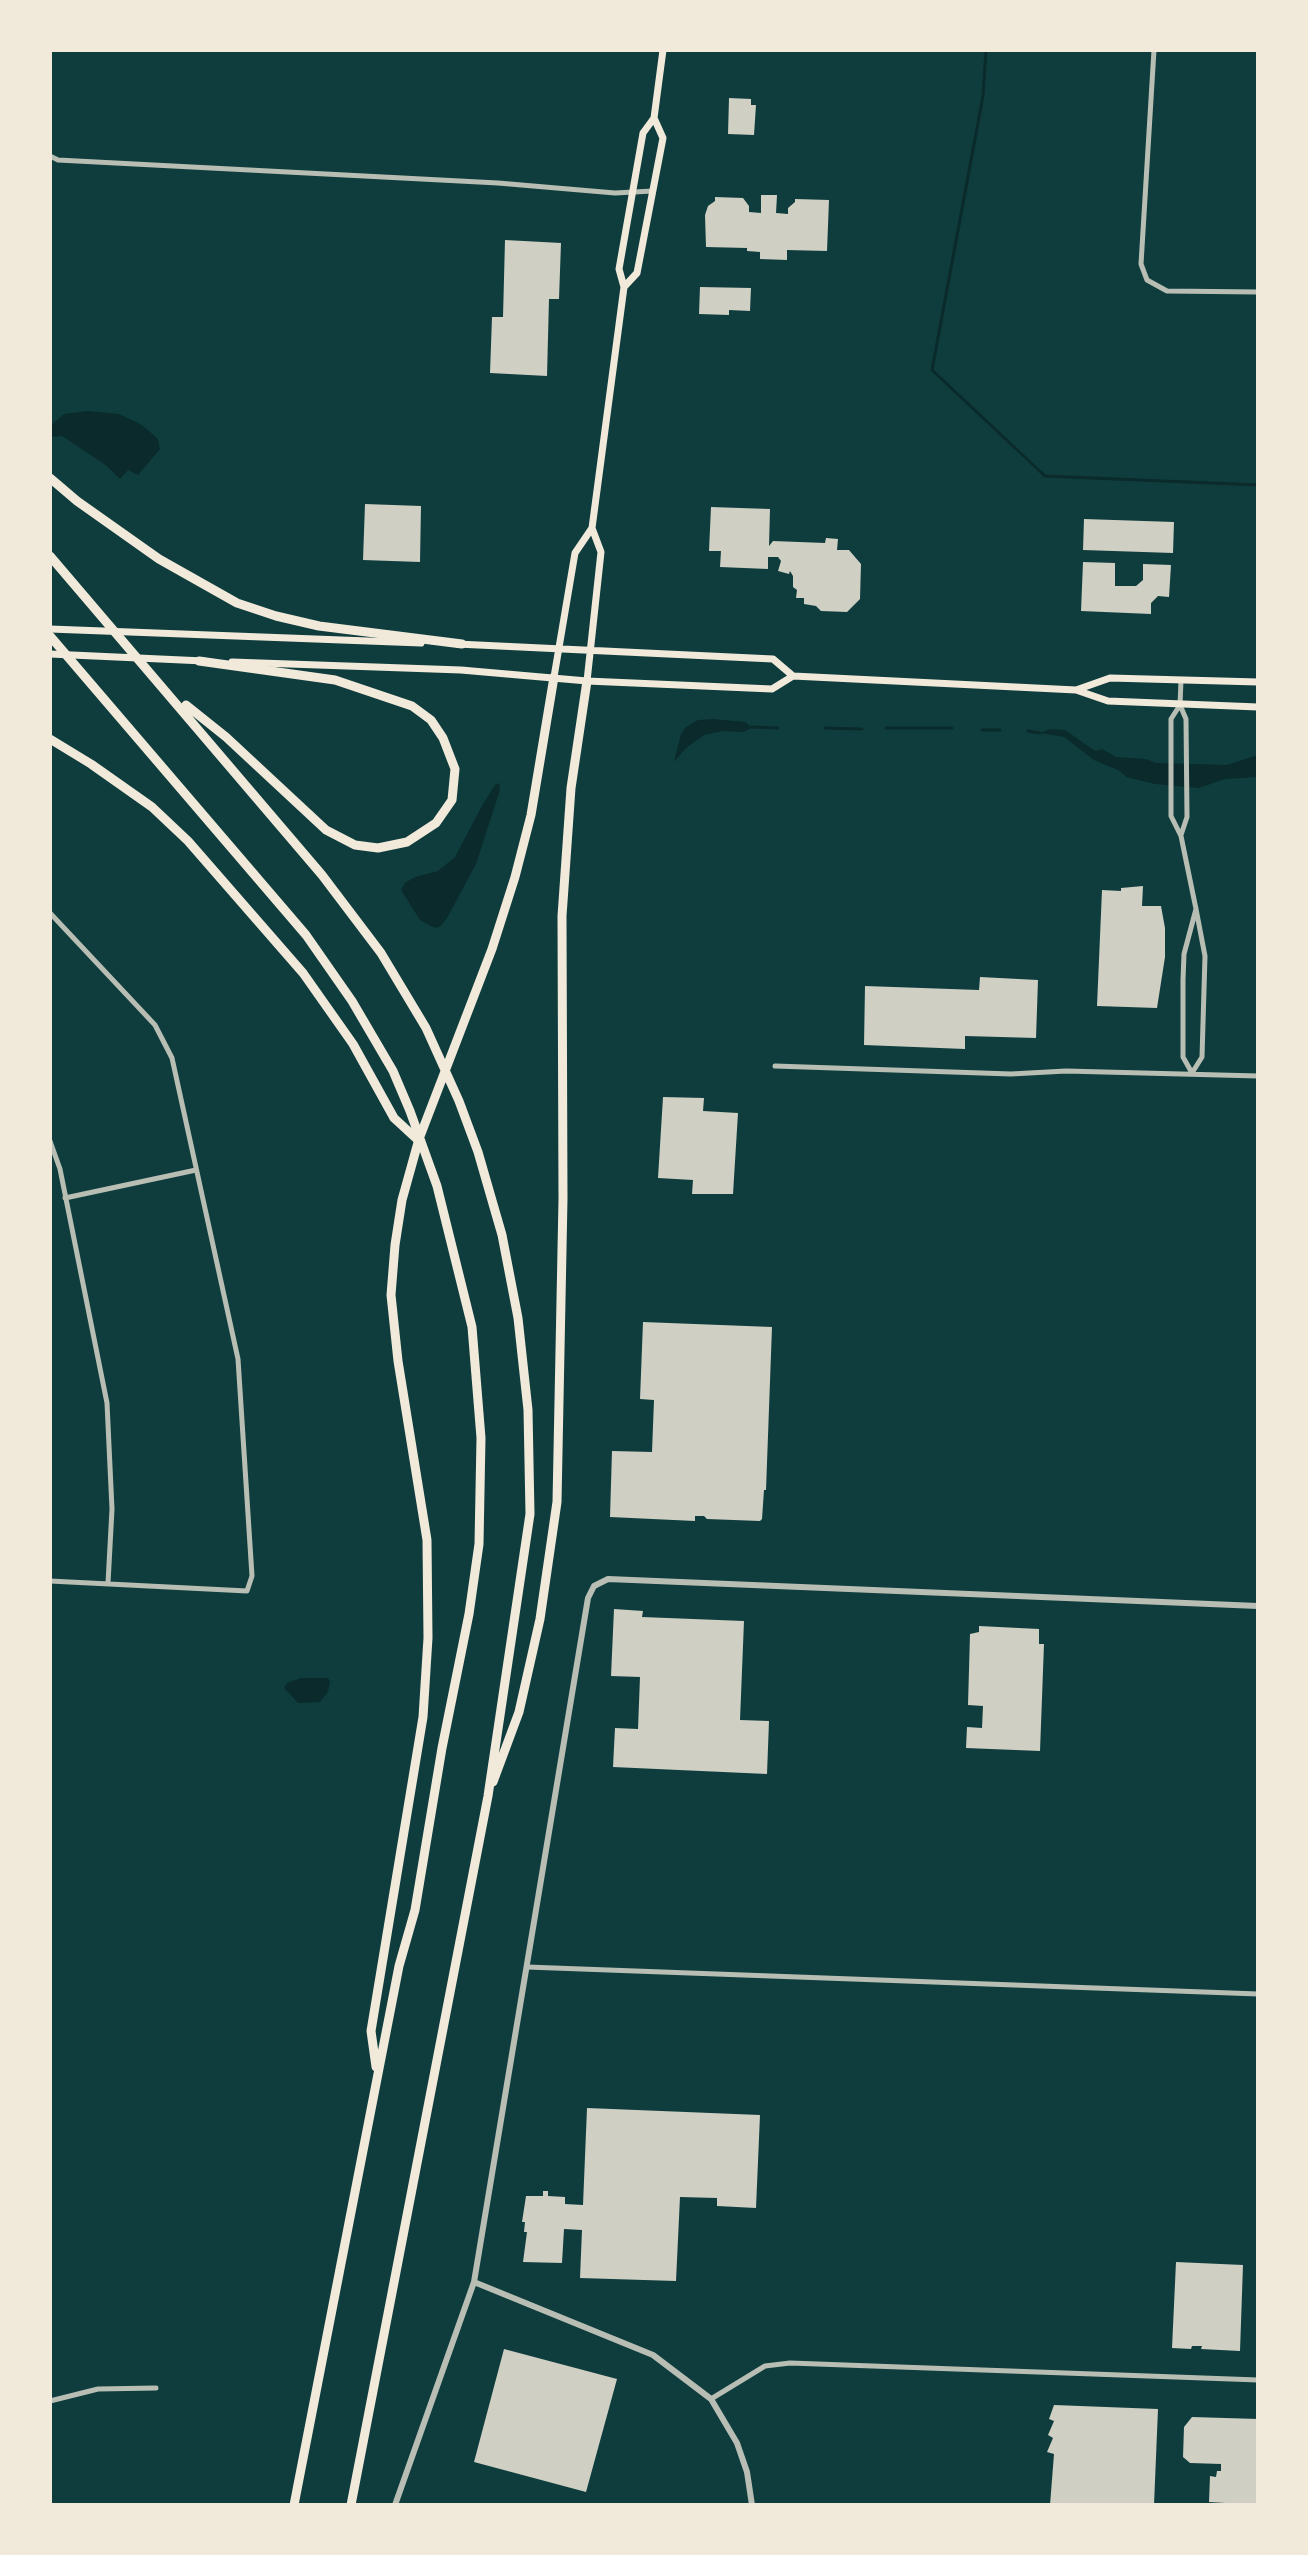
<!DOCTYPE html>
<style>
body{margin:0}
#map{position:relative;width:1308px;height:2555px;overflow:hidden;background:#0f3d3e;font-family:Mulish,sans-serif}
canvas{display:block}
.frame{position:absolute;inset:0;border:52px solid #f1e9da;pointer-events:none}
</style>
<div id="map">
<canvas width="1308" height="2555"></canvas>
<div class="frame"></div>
</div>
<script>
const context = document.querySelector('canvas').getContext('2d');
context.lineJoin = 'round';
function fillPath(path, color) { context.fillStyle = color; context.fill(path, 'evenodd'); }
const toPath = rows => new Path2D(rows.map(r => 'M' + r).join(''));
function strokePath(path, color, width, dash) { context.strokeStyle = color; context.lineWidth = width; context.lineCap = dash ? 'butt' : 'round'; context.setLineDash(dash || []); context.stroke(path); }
fillPath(toPath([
 [87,411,119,414,142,425,158,439,160,449,138,475,128,470,120,479,107,466,62,436,52,437,51,425,64,414],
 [713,719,746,722,751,728,744,732,723,731,704,735,686,748,674,762,681,734,686,727,698,720],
 [1050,729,1065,730,1095,751,1102,749,1116,757,1146,759,1156,763,1227,765,1258,755,1258,777,1225,779,1199,788,1155,784,1126,777,1120,771,1094,760,1064,737,1040,733],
 [499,783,500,790,476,864,447,918,441,926,435,928,420,920,401,890,405,883,415,877,438,871,455,857,483,804,495,785],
 [301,1678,328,1678,330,1682,328,1692,320,1702,298,1703,284,1688,287,1683]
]), '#0a2a2b');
strokePath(toPath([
 [986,50,983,96,932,370,1045,476,1258,485],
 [751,727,778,728],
 [825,728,862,729],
 [886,728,952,728],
 [982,730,1000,730],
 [1028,731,1040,733]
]), '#0a2a2b', 3);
fillPath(toPath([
 [729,98,751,99,751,105,756,105,754,135,728,134],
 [761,195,777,195,776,213,788,214,788,208,795,202,795,199,829,200,827,251,787,250,787,260,760,259,760,252,747,251,747,248,706,247,705,215,708,206,715,201,715,197,743,198,749,206,749,212,761,213],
 [505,240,561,243,559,299,549,299,547,376,490,373,492,317,503,317],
 [700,287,751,288,750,311,729,310,729,315,699,314],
 [365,504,421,506,420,562,363,560],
 [711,507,770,509,769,546,773,541,825,543,826,538,838,539,837,550,849,550,861,564,860,599,847,612,821,611,816,606,804,604,804,598,796,598,797,590,793,587,793,576,790,571,789,574,778,571,781,561,778,557,768,557,768,569,720,567,721,551,709,551],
 [1084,519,1174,522,1173,553,1083,550],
 [1083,562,1115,563,1115,586,1136,586,1143,580,1143,564,1171,565,1169,597,1158,596,1151,603,1151,614,1081,611],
 [1143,886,1142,906,1161,906,1165,928,1165,957,1157,1008,1097,1006,1102,890,1121,891,1121,888],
 [980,977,1038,980,1036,1038,965,1036,965,1049,864,1045,865,986,979,990],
 [663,1097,704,1098,703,1111,738,1113,733,1194,692,1194,693,1180,658,1178],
 [643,1322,772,1327,766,1490,764,1490,762,1519,760,1521,707,1519,704,1516,695,1516,695,1521,610,1517,612,1451,652,1452,654,1400,640,1399],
 [614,1609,643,1611,642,1617,744,1621,740,1720,769,1721,767,1774,613,1767,615,1728,638,1729,640,1677,611,1676],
 [979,1626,1039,1629,1039,1644,1044,1644,1040,1751,966,1748,967,1727,982,1728,983,1706,968,1705,970,1634,979,1632],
 [587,2108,760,2115,756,2208,717,2206,717,2198,680,2197,676,2281,580,2278,582,2230,564,2229,562,2263,523,2262,527,2232,524,2232,525,2222,522,2222,526,2196,543,2196,543,2191,548,2191,548,2196,565,2197,565,2204,583,2205],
 [1176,2262,1243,2265,1240,2351,1201,2349,1202,2346,1192,2346,1191,2349,1172,2348],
 [504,2349,617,2379,586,2492,474,2462],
 [1054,2405,1158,2409,1154,2505,1050,2505,1054,2454,1047,2452,1053,2438,1048,2435,1054,2421,1049,2419],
 [1192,2417,1258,2419,1258,2505,1209,2502,1210,2476,1216,2477,1217,2471,1221,2471,1221,2464,1190,2463,1183,2457,1184,2427]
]), '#cfcfc3');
strokePath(toPath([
 [1154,50,1141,264,1147,280,1167,291,1258,292],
 [50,156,58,160,498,183,615,193,653,191],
 [1180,705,1171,719,1171,816,1181,836,1196,909,1205,956,1202,1057,1192,1073,1183,1057,1183,980,1184,954,1196,909],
 [1181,835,1187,817,1186,719,1180,705,1181,680],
 [50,913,155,1025,172,1058,238,1359,252,1576,247,1591,50,1581],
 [775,1066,1011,1074,1066,1071,1258,1076],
 [50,1141,60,1169,107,1403,112,1509,108,1583],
 [65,1198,196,1170],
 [527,1967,1258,1994],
 [711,2399,765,2366,790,2363,1258,2380],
 [50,2401,98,2389,156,2388]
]), '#b8beb3', 5);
strokePath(toPath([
 [474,2282,653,2355,711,2399,737,2443,747,2472,752,2505],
 [395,2505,474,2282,588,1598,594,1586,608,1579,1258,1606]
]), '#b8beb3', 6);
strokePath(toPath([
 [624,287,637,273,663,138,654,118],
 [50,629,421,643],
 [457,644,773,659,793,676],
 [50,654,204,661],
 [232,662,461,670,587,681,772,689,793,676,1076,690,1108,701,1258,707],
 [554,677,575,553,592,528,624,287,619,269,643,133,654,118,663,50],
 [587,681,601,552,592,528],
 [1076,690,1110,678,1258,682]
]), '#f1e9da', 7);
strokePath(toPath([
 [50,478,77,501,159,559,237,603,276,616,319,626,462,644],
 [50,556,322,875,381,953,426,1028,459,1101,478,1152,502,1235,518,1318,528,1410,530,1514,488,1796,351,2505],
 [50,636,306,935,352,1001,393,1071,410,1111,437,1186,472,1327,481,1438,479,1544,469,1614,442,1748,415,1910,399,1966,294,2505],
 [186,705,226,737,326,830,355,845,378,848,407,842,436,823,452,800,455,769,443,738,431,720,412,706,335,680,199,661],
 [50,739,91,764,152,807,188,841,303,973,353,1044,394,1118,419,1141],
 [493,1782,519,1712,540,1619,557,1502,563,1199,562,916,571,788,587,681],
 [376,2067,371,2031,423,1717,428,1638,427,1540,398,1361,391,1295,395,1245,402,1200,419,1139,492,949,515,877,531,815,554,677]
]), '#f1e9da', 9);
</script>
